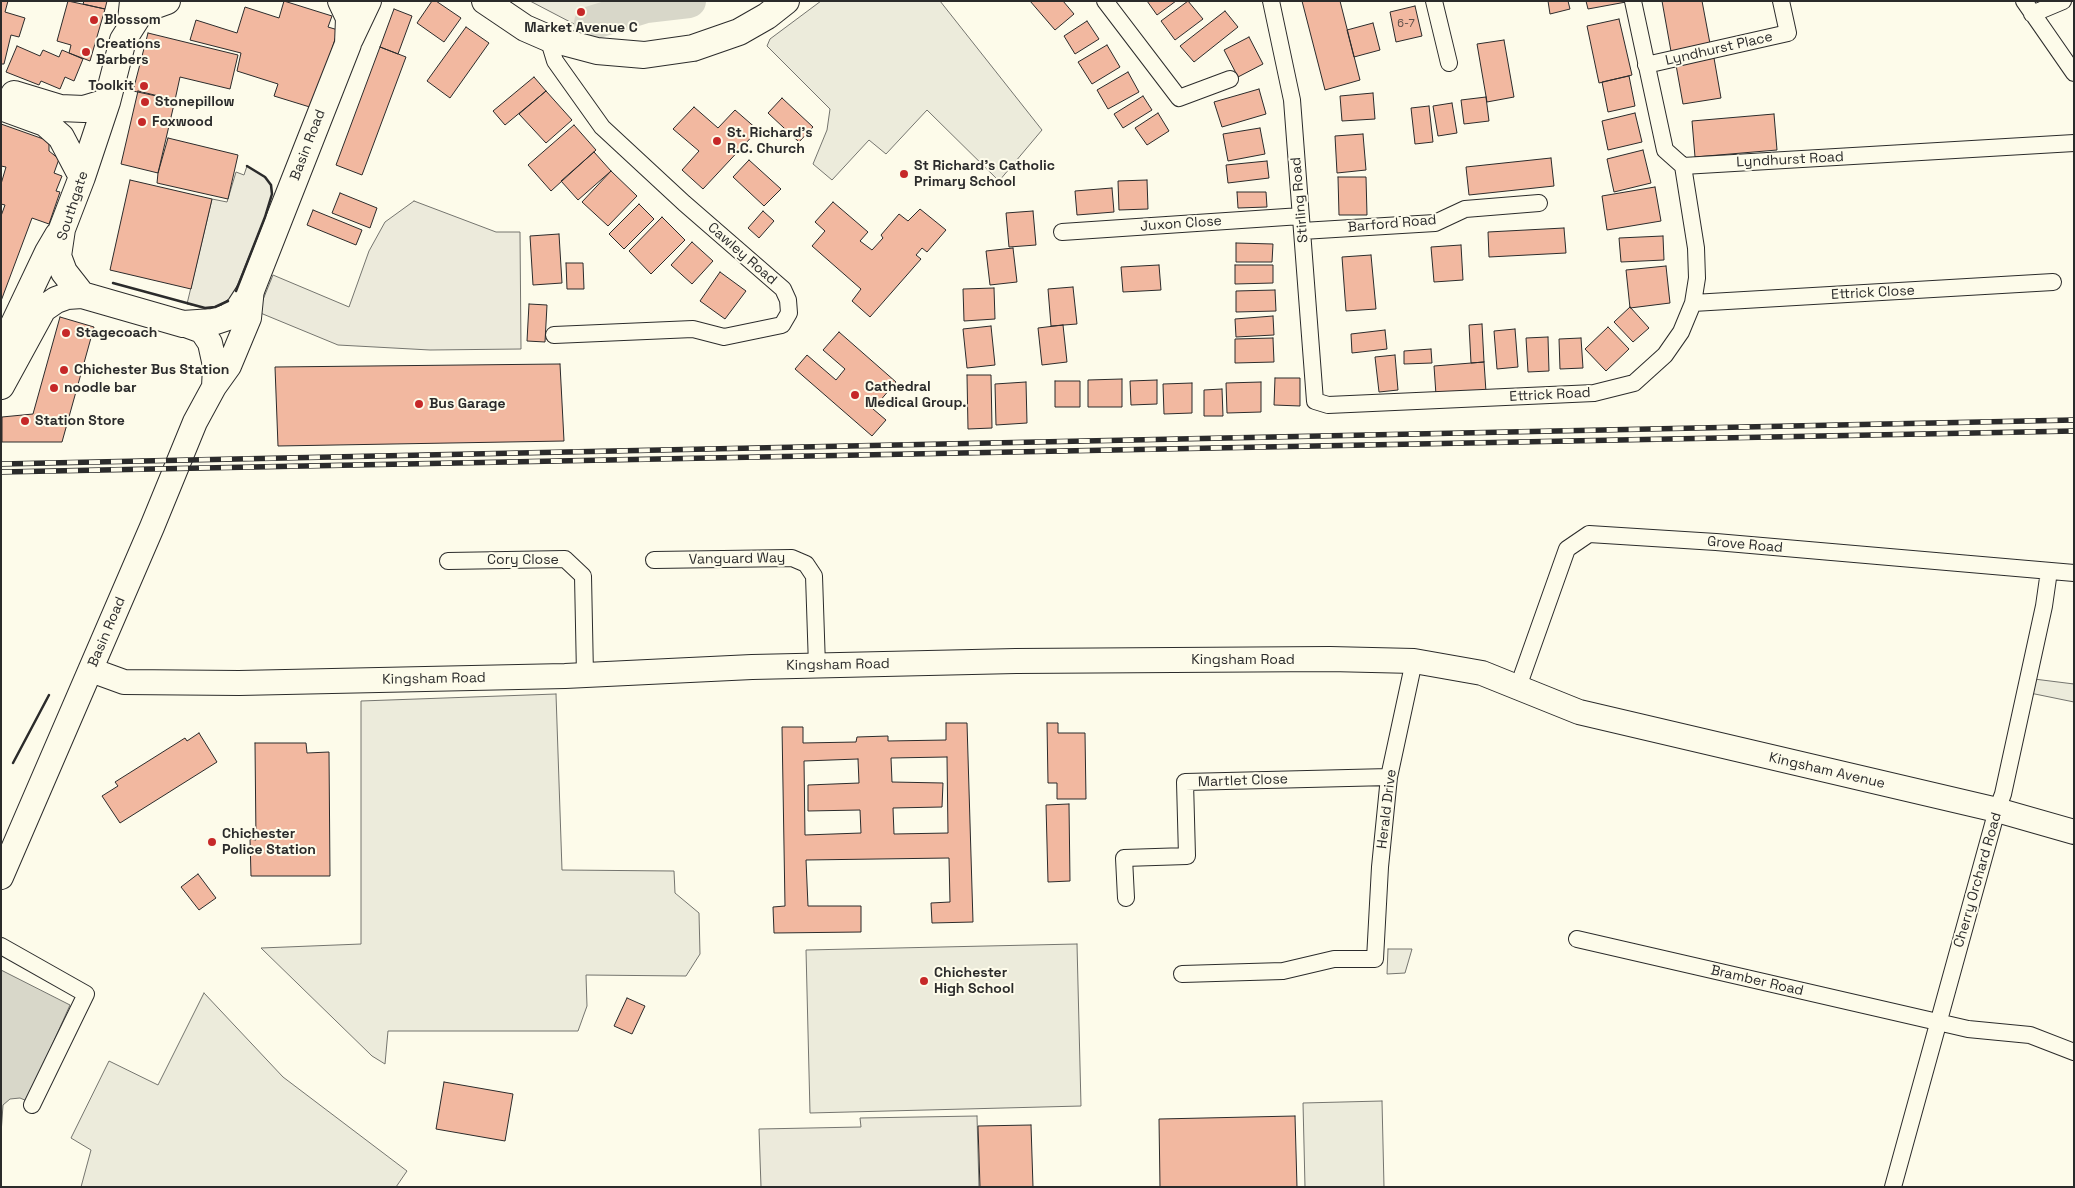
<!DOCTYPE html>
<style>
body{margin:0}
#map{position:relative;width:2075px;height:1188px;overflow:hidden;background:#fdfbea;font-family:"Space Grotesk",sans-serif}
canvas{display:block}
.frame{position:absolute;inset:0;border:2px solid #2b2b2b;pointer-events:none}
</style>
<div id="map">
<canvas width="2075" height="1188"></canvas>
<div class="frame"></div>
</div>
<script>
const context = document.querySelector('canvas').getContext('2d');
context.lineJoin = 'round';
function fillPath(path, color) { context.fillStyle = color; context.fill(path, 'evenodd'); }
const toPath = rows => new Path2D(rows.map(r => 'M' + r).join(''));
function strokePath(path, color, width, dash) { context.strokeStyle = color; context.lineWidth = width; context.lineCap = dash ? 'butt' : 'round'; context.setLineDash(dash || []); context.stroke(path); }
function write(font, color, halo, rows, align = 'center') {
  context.font = font + ' "Space Grotesk",sans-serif'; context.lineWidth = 4; context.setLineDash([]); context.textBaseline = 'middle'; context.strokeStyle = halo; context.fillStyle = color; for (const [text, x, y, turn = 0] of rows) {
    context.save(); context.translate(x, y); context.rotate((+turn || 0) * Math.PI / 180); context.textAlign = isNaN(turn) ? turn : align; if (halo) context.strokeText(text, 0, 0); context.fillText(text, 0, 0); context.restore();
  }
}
const green = toPath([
 [821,1,940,1,1042,130,999,181,927,110,886,154,869,140,832,180,813,164,827,130,830,109,767,46,770,39,821,1],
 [2034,679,2074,684,2074,702,2030,693,2034,679],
 [556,694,562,870,674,871,675,893,699,913,700,954,686,976,586,975,587,1006,578,1031,388,1031,385,1064,372,1056,261,948,361,944,361,701,556,694],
 [1077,944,1081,1106,810,1113,806,950,1077,944],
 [1388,949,1412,949,1405,973,1387,974,1388,949],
 [204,993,283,1077,407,1171,396,1187,81,1187,91,1150,71,1138,109,1061,158,1085,204,993],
 [1382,1101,1384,1187,1305,1187,1303,1103,1382,1101]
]);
fillPath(green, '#ecebdb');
strokePath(green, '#74746e', 1);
const parking = toPath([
 [530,1,645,1,574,24,530,1],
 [247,166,265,177,271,185,272,194,265,217,235,291,231,299,215,307,205,308,187,304,212,199,227,202,236,172,244,175,247,166],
 [414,201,496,232,520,232,521,349,430,350,338,345,258,312,273,275,349,307,369,251,385,222,414,201],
 [977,1116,979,1187,761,1187,759,1129,861,1127,860,1118,977,1116]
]);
fillPath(parking, '#eceadb');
strokePath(parking, '#74746e', 1);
const water = toPath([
 [1,970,70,1005,27,1101,20,1098,10,1099,3,1105,1,1134,1,970]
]);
fillPath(water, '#d8d7c9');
strokePath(water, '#74746e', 1);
strokePath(toPath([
 [591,23,646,6,689,1]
]), '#d8d7c9', 34);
const building = toPath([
 [1,1,8,1,5,12,25,18,19,37,11,35,4,64,1,64,1,1],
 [68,1,105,9,90,61,69,53,71,45,57,41,68,1],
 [84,1,107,1,105,9,83,4,84,1],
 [284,1,332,16,328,27,338,30,313,108,274,96,278,84,237,71,241,53,190,40,196,20,237,33,245,7,279,18,284,1],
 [432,1,436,1,461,18,444,42,417,23,432,1],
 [1030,1,1063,1,1074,14,1055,30,1030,1],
 [1147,1,1176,1,1157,15,1147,1],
 [1188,1,1203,19,1175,40,1161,21,1188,1],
 [1302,1,1340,1,1360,80,1325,90,1302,1],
 [1548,1,1568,1,1570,9,1550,14,1548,1],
 [1586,1,1625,1,1626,2,1588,9,1586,1],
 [1662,1,1702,1,1711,49,1672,57,1662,1],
 [1415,6,1422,36,1396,42,1390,12,1415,6],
 [394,9,412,16,398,54,380,47,394,9],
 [1225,11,1238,27,1194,62,1180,46,1225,11],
 [1619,19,1632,75,1599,83,1587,26,1619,19],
 [1087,21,1099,39,1075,54,1064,36,1087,21],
 [1373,23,1380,50,1354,57,1347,30,1373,23],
 [466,27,489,43,450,98,427,81,466,27],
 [148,33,238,55,230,89,180,77,175,100,133,91,148,33],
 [1249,37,1263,64,1238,77,1224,50,1249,37],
 [1504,40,1514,97,1487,102,1477,44,1504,40],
 [1107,45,1120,67,1092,84,1078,62,1107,45],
 [17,46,40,56,43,50,59,57,62,50,83,59,74,81,65,77,60,89,41,81,39,85,6,72,17,46],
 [380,47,406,57,362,175,336,165,380,47],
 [1714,58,1721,98,1683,104,1676,65,1714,58],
 [1128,72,1139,92,1108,109,1097,90,1128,72],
 [1629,76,1635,106,1608,112,1602,82,1629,76],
 [534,77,546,91,505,125,493,111,534,77],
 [1259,89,1266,114,1222,127,1214,102,1259,89],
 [138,91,175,100,158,173,121,164,138,91],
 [546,91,572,120,546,143,519,114,546,91],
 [1373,93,1375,119,1342,121,1340,96,1373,93],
 [1143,96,1152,110,1123,128,1114,114,1143,96],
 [1486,97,1489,121,1464,124,1461,100,1486,97],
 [782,98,813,127,799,142,768,113,782,98],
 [1452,103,1457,133,1438,136,1433,106,1452,103],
 [1429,106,1433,142,1415,144,1411,108,1429,106],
 [694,107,718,128,735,110,758,130,703,189,682,170,699,151,673,129,694,107],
 [1158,113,1169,131,1147,145,1135,128,1158,113],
 [1635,113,1642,142,1608,150,1602,121,1635,113],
 [1774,114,1777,150,1695,157,1692,121,1774,114],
 [1,124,49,141,49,151,59,159,54,173,62,176,56,191,60,192,49,224,32,218,1,301,1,216,5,205,1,204,1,184,6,167,1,166,1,124],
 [574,125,596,150,551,191,528,165,574,125],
 [1260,128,1265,154,1228,161,1223,134,1260,128],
 [1363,134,1366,170,1337,173,1335,136,1363,134],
 [168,138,238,155,228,199,157,183,158,173,168,138],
 [1643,150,1651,183,1614,192,1607,159,1643,150],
 [594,152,611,171,578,200,561,181,594,152],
 [1551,158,1554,186,1469,195,1466,167,1551,158],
 [749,160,781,189,764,206,733,177,749,160],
 [1267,161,1269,178,1228,183,1226,165,1267,161],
 [611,171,637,196,608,226,582,202,611,171],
 [1338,177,1366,177,1367,215,1339,215,1338,177],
 [130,180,212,199,191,289,110,270,130,180],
 [1147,180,1148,209,1119,210,1118,181,1147,180],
 [1655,187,1661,221,1607,230,1602,196,1655,187],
 [1112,188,1114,212,1077,215,1075,191,1112,188],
 [1237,192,1266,192,1267,207,1238,208,1237,192],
 [340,193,377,208,370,228,332,213,340,193],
 [833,202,868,232,860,241,872,250,883,238,881,235,899,214,908,221,920,209,946,230,927,252,922,248,916,255,921,259,870,317,852,301,861,289,812,246,825,231,815,222,833,202],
 [639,204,654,219,624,249,609,234,639,204],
 [313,210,362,230,356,245,307,225,313,210],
 [763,211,774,221,759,238,748,228,763,211],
 [1033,211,1036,245,1009,247,1006,213,1033,211],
 [662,217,685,240,651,274,629,251,662,217],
 [1564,228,1566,253,1489,257,1488,232,1564,228],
 [559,234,562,283,533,285,530,236,559,234],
 [1663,236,1664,260,1621,262,1619,238,1663,236],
 [692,242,713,261,692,284,671,265,692,242],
 [1236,243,1273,244,1272,262,1236,262,1236,243],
 [1461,245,1463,280,1434,282,1431,247,1461,245],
 [1013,248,1017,282,990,285,986,251,1013,248],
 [1371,255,1376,309,1346,311,1342,257,1371,255],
 [566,263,583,263,584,289,567,289,566,263],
 [1159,265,1161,290,1123,292,1121,267,1159,265],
 [1235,265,1273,265,1273,283,1235,284,1235,265],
 [1666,266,1670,303,1630,308,1626,270,1666,266],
 [720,272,746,291,725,319,700,301,720,272],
 [1073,287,1077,324,1051,326,1048,289,1073,287],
 [994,288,995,319,964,321,963,289,994,288],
 [1275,290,1276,311,1236,312,1236,291,1275,290],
 [529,304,547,305,545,342,527,341,529,304],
 [1630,307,1649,328,1633,342,1614,322,1630,307],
 [1273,316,1274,335,1236,337,1235,319,1273,316],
 [60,317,94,327,62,442,2,442,2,417,33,414,60,317],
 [1482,324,1484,362,1471,363,1469,325,1482,324],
 [1063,325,1067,362,1042,365,1038,328,1063,325],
 [991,326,995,365,967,368,963,329,991,326],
 [1608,327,1629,349,1606,371,1585,349,1608,327],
 [1515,329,1518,367,1497,369,1494,331,1515,329],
 [1385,330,1387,349,1352,353,1351,334,1385,330],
 [839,332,896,382,873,409,886,420,872,436,795,369,807,355,836,380,845,369,823,350,839,332],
 [1548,337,1549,371,1528,372,1526,338,1548,337],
 [1273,338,1274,362,1235,363,1235,339,1273,338],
 [1581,338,1583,368,1560,369,1559,339,1581,338],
 [1431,349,1432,363,1404,364,1404,351,1431,349],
 [1395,355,1398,390,1379,392,1375,357,1395,355],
 [1484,362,1486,392,1436,395,1434,366,1484,362],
 [560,364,564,441,278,446,275,367,560,364],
 [967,375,991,375,992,428,968,429,967,375],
 [1275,378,1300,378,1300,406,1274,405,1275,378],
 [1122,379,1122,407,1088,407,1088,380,1122,379],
 [1157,380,1157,404,1131,405,1130,381,1157,380],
 [1055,381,1080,381,1080,407,1055,407,1055,381],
 [1026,382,1027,423,996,425,995,384,1026,382],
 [1261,382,1261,412,1227,413,1226,383,1261,382],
 [1192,383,1192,413,1164,414,1163,384,1192,383],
 [1222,389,1223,416,1204,416,1204,390,1222,389],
 [946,723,967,723,973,922,932,923,931,903,950,902,949,858,806,860,808,906,861,906,861,932,774,933,773,907,785,906,782,727,803,727,803,743,856,742,857,737,888,736,888,741,946,740,946,723],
 [947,757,948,833,894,834,893,808,942,807,943,783,892,782,891,758,947,757],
 [858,759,859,783,808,785,808,811,860,810,861,833,805,835,804,761,858,759],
 [1047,723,1058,723,1058,733,1085,733,1086,799,1057,799,1057,783,1048,783,1047,723],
 [199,733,217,762,120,823,102,796,118,786,115,782,185,738,187,741,199,733],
 [255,743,306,743,307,753,329,752,330,876,251,876,250,839,256,840,255,743],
 [1069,804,1070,881,1048,882,1046,805,1069,804],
 [198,874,216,898,199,910,181,887,198,874],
 [627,998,645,1006,632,1034,614,1026,627,998],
 [444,1082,513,1094,505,1141,436,1129,444,1082],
 [1295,1116,1297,1187,1160,1187,1159,1119,1295,1116],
 [1031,1125,1033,1187,980,1187,978,1126,1031,1125]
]);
fillPath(building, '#f2b8a0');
strokePath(building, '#2b2b2b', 1);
const street = toPath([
 [1105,1,1179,98,1230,79],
 [1271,1,1292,100,1315,401,1328,405,1594,393,1634,383,1665,355,1681,332,1693,303,1697,278,1696,248,1683,166],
 [1434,1,1449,63],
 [1633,1,1665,150,1683,166,2074,143],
 [2024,1,2074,73],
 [2032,14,2063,1],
 [125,30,128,1],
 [548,38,555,61,602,127,684,203,783,289,788,300,789,313,782,325,724,337,693,329,554,335],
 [1646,65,1788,33,1781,1],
 [1302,231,1435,223,1465,209,1539,203],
 [1062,232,1301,216],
 [1693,303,2053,282],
 [654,560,792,558,806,564,814,576,817,666],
 [448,561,565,559,583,576,585,675],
 [1518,687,1567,549,1589,534,1716,542,2074,573],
 [1126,898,1124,858,1187,856,1185,782,1389,777],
 [1577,939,1968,1029,2030,1035,2074,1052],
 [1,946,86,994,32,1105],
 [1182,974,1283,971,1334,959,1375,959,1380,867,1389,777,1414,661],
 [1893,1187,1997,810,2003,794,2044,606,2049,571]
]);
const secondary = toPath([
 [183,324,202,331,210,343,215,366,214,387],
 [91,670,124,682,239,683,565,676,752,667,1016,661,1330,659,1414,661,1482,673,1579,712,1997,810,2074,832],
 [1,877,152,527,195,422,214,387,229,366,249,318,252,288]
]);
const primary = toPath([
 [167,1,142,10,123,40,107,102,82,177,62,229,58,256,64,272,82,295,183,324,213,322,228,317,239,308,252,288,348,44,349,18,341,1],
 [485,1,525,28,548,38,597,51,644,55,693,48,739,32,767,16,786,1],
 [350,39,368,1],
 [14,94,60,108,84,109,107,102],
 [1,107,45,123,61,137,82,177],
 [1,351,48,252,58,235],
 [1,386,43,309,56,300,67,296,82,295]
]);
strokePath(street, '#2b2b2b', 18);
strokePath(secondary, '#2b2b2b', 26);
strokePath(primary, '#2b2b2b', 28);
strokePath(street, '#fdfbea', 16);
strokePath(secondary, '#fdfbea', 24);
strokePath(primary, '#fdfbea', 26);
const rail = toPath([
 [1,464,2074,420],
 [1,472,2074,431]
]);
strokePath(rail, '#2b2b2b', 5.5);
strokePath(rail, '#fdfbea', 4, [11]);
strokePath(toPath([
 [113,283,205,308,215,307,228,301],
 [236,291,265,217,272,194,271,185,265,177,247,166],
 [13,763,49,695]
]), '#2b2b2b', 2.5);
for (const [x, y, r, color] of [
 [581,12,5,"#c62828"],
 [94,20,5,"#c62828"],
 [86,52,5,"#c62828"],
 [144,86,5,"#c62828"],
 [145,102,5,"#c62828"],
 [142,122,5,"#c62828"],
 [717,141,5,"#c62828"],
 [904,174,5,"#c62828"],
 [66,333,5,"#c62828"],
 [64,370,5,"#c62828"],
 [54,388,5,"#c62828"],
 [855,395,5,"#c62828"],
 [419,404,5,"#c62828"],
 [25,421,5,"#c62828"],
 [212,842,5,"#c62828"],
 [924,981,5,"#c62828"]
]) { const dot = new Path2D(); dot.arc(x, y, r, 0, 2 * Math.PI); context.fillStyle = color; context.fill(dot); strokePath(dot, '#fdfbea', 2); }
write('11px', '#5d4e48', null, [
 ["6-7",1406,24]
]);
write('bold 14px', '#2b2b2b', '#fdfbea', [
 ["Blossom",104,20],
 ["Market Avenue C",581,28,"center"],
 ["Creations",96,44],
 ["Barbers",96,60],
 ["Toolkit",134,86,"right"],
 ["Stonepillow",155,102],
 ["Foxwood",152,122],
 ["St. Richard's",727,133],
 ["R.C. Church",727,149],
 ["St Richard's Catholic",914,166],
 ["Primary School",914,182],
 ["Stagecoach",76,333],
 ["Chichester Bus Station",74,370],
 ["Cathedral",865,387],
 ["Medical Group.",865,403],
 ["noodle bar",64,388],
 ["Bus Garage",429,404],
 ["Station Store",35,421],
 ["Chichester",222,834],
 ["Police Station",222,850],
 ["Chichester",934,973],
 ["High School",934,989]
], 'left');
write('14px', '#2b2b2b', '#fdfbea', [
 ["Lyndhurst Place",1719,49,-13],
 ["Basin Road",308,145,-69],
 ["Lyndhurst Road",1790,160,-3],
 ["Stirling Road",1300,200,-95],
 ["Southgate",73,206,-72],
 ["Juxon Close",1181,224,-4],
 ["Barford Road",1392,224,-5],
 ["Cawley Road",742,254,41],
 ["Ettrick Close",1873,293,-3],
 ["Ettrick Road",1550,395,-3],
 ["Grove Road",1745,545,5],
 ["Vanguard Way",737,559,-1],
 ["Cory Close",523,560],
 ["Basin Road",107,632,-67],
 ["Kingsham Road",1243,660],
 ["Kingsham Road",838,665,-1],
 ["Kingsham Road",434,679,-1],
 ["Kingsham Avenue",1827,771,13],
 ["Martlet Close",1243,781,-2],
 ["Herald Drive",1387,809,-83],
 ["Cherry Orchard Road",1978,880,-74],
 ["Bramber Road",1757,981,13]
]);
</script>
